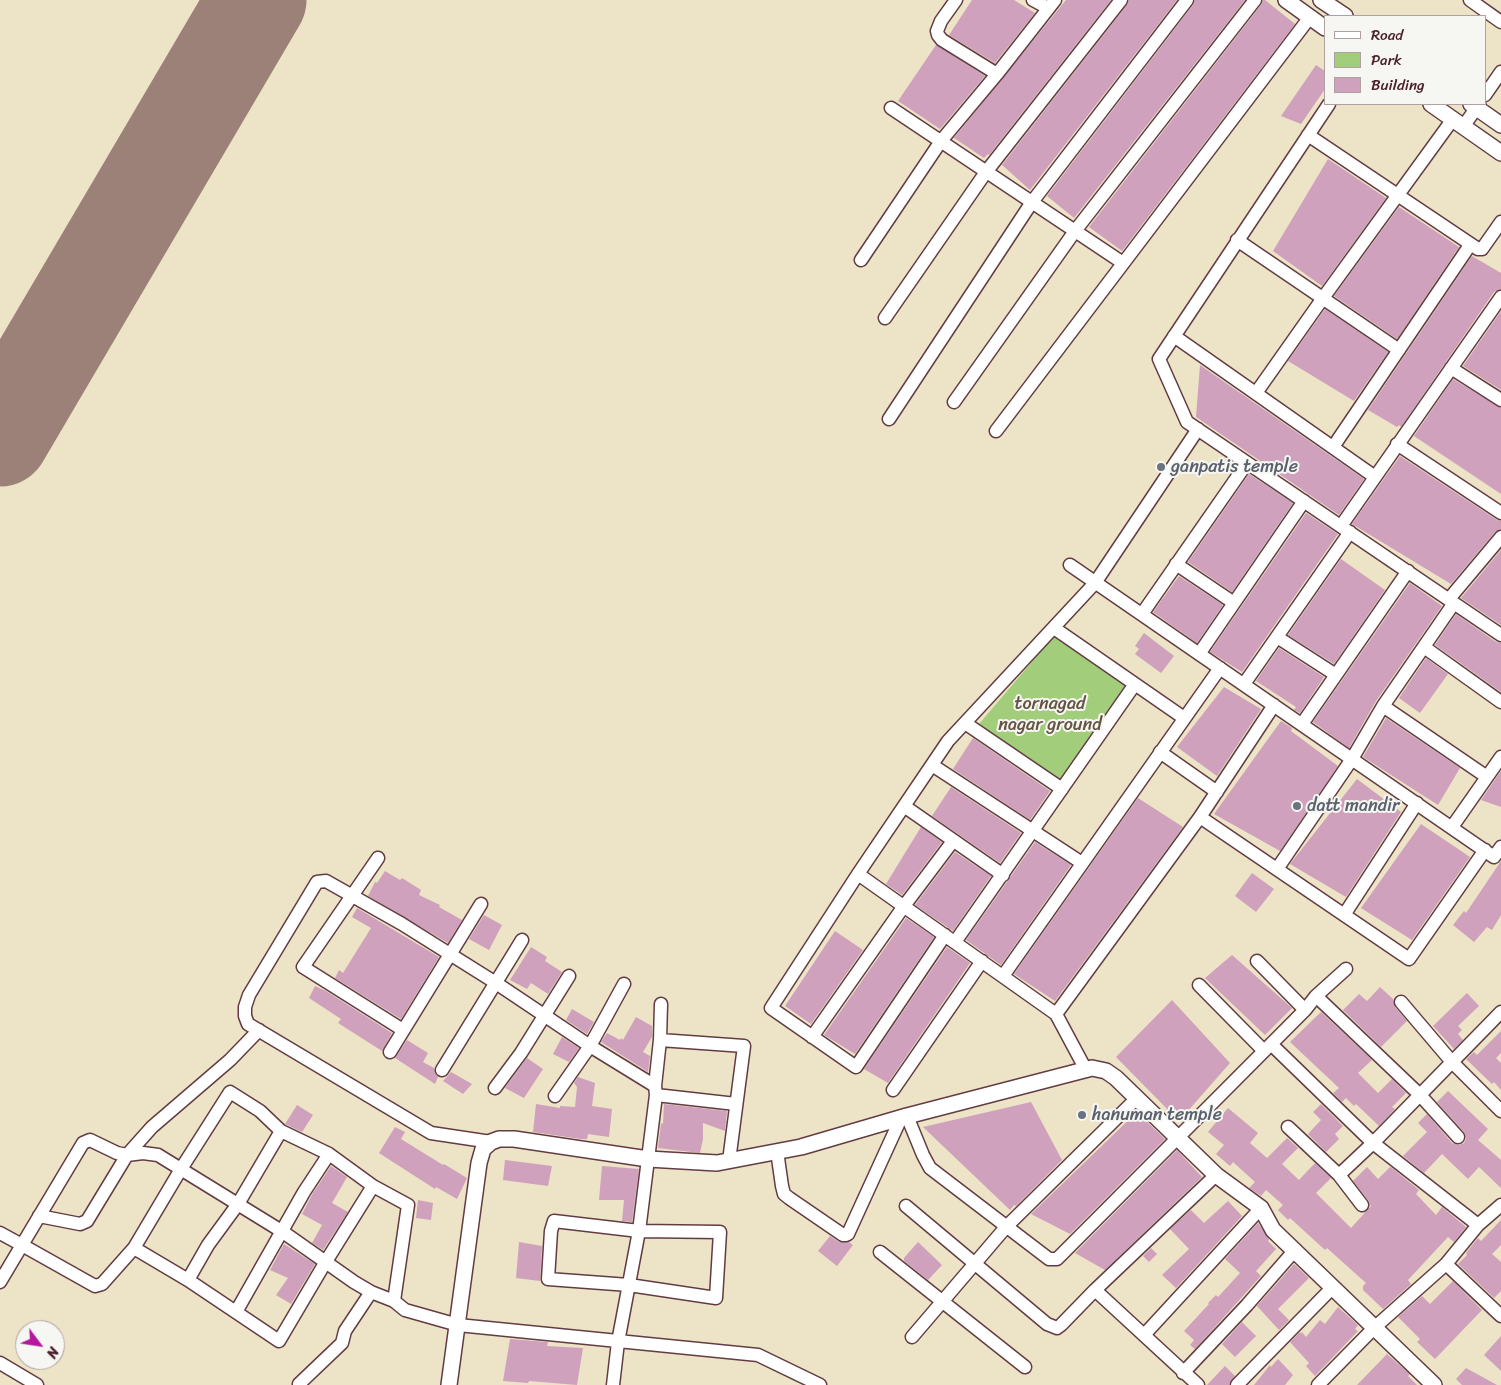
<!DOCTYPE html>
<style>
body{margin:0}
#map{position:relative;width:1501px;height:1385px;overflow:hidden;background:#ede3c6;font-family:Sriracha,sans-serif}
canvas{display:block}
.legend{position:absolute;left:1324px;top:15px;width:162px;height:90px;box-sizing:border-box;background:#f6f6f2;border:1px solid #b1a0a2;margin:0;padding:6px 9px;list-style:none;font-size:15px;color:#4a1f2b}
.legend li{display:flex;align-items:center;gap:10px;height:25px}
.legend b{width:25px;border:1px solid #b1a0a2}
.north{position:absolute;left:15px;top:1320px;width:50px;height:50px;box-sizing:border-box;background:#f6f6f2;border:1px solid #b1a0a2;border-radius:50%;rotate:121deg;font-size:14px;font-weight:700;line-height:20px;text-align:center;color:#4a1f2b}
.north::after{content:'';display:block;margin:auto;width:18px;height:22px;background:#b5179e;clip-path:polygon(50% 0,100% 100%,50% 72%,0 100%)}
</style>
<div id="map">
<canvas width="1501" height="1385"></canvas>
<ul class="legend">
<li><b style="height:6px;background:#fff"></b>Road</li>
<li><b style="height:14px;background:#a2ce7b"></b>Park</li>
<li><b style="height:14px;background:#cfa1bc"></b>Building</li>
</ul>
<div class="north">N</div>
</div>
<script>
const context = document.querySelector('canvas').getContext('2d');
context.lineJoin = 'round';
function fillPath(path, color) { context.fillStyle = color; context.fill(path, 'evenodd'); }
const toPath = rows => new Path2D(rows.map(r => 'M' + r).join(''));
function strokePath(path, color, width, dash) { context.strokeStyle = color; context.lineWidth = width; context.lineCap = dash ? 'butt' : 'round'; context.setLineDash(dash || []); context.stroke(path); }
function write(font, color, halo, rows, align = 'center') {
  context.font = font + ' Sriracha,sans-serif'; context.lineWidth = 4; context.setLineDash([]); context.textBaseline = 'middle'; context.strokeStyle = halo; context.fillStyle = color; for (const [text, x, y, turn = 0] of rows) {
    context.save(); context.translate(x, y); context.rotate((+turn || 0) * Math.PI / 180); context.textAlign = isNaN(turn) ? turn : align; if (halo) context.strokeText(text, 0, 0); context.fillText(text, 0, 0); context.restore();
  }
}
fillPath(toPath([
 [1054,636,1128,685,1062,782,979,724]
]), '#a2ce7b');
strokePath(toPath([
 [0,437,257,0]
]), '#9c8178', 99);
fillPath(toPath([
 [972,0,1014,0,1035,13,995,63,949,35],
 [1066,0,1111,0,989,155,988,154,984,158,954,138],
 [1129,0,1177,0,1030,190,1002,165,1127,5],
 [1195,0,1245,0,1074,218,1047,196,1193,5],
 [1263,0,1265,0,1295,24,1122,251,1089,227,1261,5],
 [936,45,985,76,940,129,898,101],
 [1316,65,1325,71,1325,89,1301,124,1281,116],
 [1328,159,1386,198,1322,286,1273,251],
 [1399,207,1459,247,1397,339,1334,296],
 [1472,256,1501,273,1501,289,1494,292,1401,427,1399,425,1397,427,1368,410],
 [1325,309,1388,352,1354,401,1288,361],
 [1501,311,1501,390,1463,366],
 [1200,365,1364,479,1339,515,1196,417],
 [1453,379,1501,408,1501,494,1414,436],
 [1400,456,1497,520,1501,521,1501,529,1495,532,1451,584,1352,524],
 [1249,474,1293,503,1232,592,1188,562],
 [1306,513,1338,534,1242,672,1210,652],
 [1501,550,1501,625,1461,598],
 [1341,559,1385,590,1334,664,1288,635],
 [1179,576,1223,605,1197,643,1153,612],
 [1410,583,1442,606,1376,701,1349,748,1313,722],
 [1456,614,1496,642,1501,643,1501,692,1435,645],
 [1144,633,1174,656,1161,673,1135,654,1139,649,1135,646],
 [1279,648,1324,677,1300,713,1294,710,1296,707,1256,681],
 [1426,658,1448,674,1420,713,1399,698],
 [1224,687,1261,709,1217,776,1177,747],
 [1386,718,1460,768,1438,805,1363,757],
 [1281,721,1292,728,1291,731,1338,766,1280,851,1214,814],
 [973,738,1050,791,1030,820,953,769],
 [1501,771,1501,807,1481,800],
 [1357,779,1401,812,1346,897,1290,864],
 [951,787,1021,833,1000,863,932,816],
 [1138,798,1183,827,1055,1001,1014,974],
 [1421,824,1470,857,1412,940,1361,908],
 [921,827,942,842,902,895,886,884],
 [1035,842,1071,865,1001,965,966,940],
 [955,852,991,876,953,931,915,905],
 [1501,861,1501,915,1492,930,1487,927,1474,942,1453,925,1464,911,1466,913],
 [385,871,400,880,402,878,421,890,419,895,440,905,439,907,462,920,448,943,368,896,375,882,377,883],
 [1252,873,1274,889,1256,912,1235,896],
 [357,908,439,957,401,1019,335,978,339,970,343,973,371,928,352,917],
 [484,915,502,925,489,950,469,939],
 [906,918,934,937,855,1054,824,1035],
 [835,931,863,950,811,1024,785,1006],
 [531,947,547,957,545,961,562,972,548,994,531,983,527,989,510,980],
 [947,947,970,963,888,1083,864,1069],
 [1232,955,1292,1008,1265,1035,1205,978],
 [315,986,326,991,392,1033,382,1051,338,1023,341,1019,309,998],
 [1380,987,1393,999,1395,1007,1407,1021,1381,1047,1343,1010,1359,994,1367,1001],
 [1467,993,1479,1006,1458,1026,1462,1030,1458,1034,1463,1040,1454,1049,1433,1026],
 [1172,1000,1230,1063,1179,1121,1116,1057],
 [572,1009,594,1022,587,1034,566,1020],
 [1321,1012,1372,1060,1358,1073,1378,1093,1392,1079,1406,1093,1392,1107,1395,1109,1379,1126,1356,1104,1354,1106,1346,1098,1342,1102,1333,1093,1339,1088,1290,1042],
 [636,1017,652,1026,652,1037,643,1052,650,1056,648,1072,601,1042,607,1033,620,1040,621,1038,623,1040],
 [1501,1031,1501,1053,1496,1058,1501,1063,1501,1090,1494,1082,1492,1084,1466,1059,1474,1052,1477,1055],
 [562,1037,579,1048,569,1062,553,1054],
 [407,1040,428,1053,423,1062,434,1068,435,1073,438,1077,435,1084,395,1058],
 [527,1058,543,1069,524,1098,505,1088],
 [451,1072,472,1084,463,1094,443,1081],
 [578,1077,595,1083,592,1106,612,1109,609,1137,588,1134,587,1139,581,1139,533,1132,536,1104,560,1108,560,1106,575,1107,577,1087,574,1083],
 [1448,1091,1488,1129,1478,1140,1501,1160,1501,1188,1479,1167,1468,1179,1442,1154,1424,1173,1403,1156,1427,1132,1418,1123,1427,1114,1452,1143,1459,1145,1464,1143,1466,1139,1464,1132,1437,1102],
 [1031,1102,1062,1160,1016,1206,1014,1205,1010,1210,923,1127],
 [664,1104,727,1111,725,1131,703,1123,703,1139,700,1153,658,1148,661,1123,663,1124],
 [1321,1104,1343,1126,1335,1134,1339,1139,1326,1152,1308,1134,1321,1120,1313,1112],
 [297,1105,313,1115,302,1132,285,1124],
 [1228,1108,1258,1133,1250,1143,1267,1158,1287,1138,1298,1148,1282,1164,1299,1180,1315,1163,1331,1178,1316,1193,1351,1228,1371,1206,1368,1200,1353,1181,1367,1167,1378,1179,1390,1167,1392,1168,1419,1190,1416,1194,1436,1215,1442,1207,1466,1227,1454,1242,1448,1237,1408,1280,1411,1284,1410,1285,1383,1309,1363,1290,1363,1286,1366,1283,1327,1248,1325,1250,1290,1218,1288,1220,1278,1210,1283,1205,1266,1190,1261,1196,1249,1188,1255,1182,1233,1162,1230,1166,1216,1154,1224,1145,1208,1132],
 [1137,1112,1165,1139,1070,1234,1031,1214],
 [395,1127,405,1132,401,1139,443,1165,444,1164,467,1178,457,1199,436,1187,435,1189,379,1153],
 [1177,1150,1202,1177,1105,1270,1075,1253],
 [505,1160,552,1166,548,1186,503,1180],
 [331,1166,347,1177,332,1203,348,1212,323,1250,312,1243,322,1225,302,1214,313,1193],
 [602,1166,639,1169,632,1222,622,1221,624,1200,599,1200],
 [418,1200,433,1203,431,1220,416,1218],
 [1228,1201,1242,1216,1176,1288,1162,1275,1189,1249,1170,1229,1191,1210,1204,1223],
 [1501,1220,1501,1245,1492,1254,1501,1262,1501,1291,1494,1298,1458,1264,1467,1255,1466,1253,1478,1238,1481,1241],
 [1258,1223,1269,1239,1268,1241,1276,1249,1256,1271,1261,1276,1195,1349,1190,1345,1194,1340,1184,1331,1209,1304,1208,1303,1216,1295,1218,1297,1240,1273,1225,1259],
 [830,1236,839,1242,849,1242,853,1245,837,1266,818,1251],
 [519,1242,542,1246,540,1281,516,1278],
 [918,1242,942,1265,928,1280,904,1261,904,1258],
 [284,1244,315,1264,291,1304,276,1295,288,1278,270,1270],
 [1151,1248,1157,1254,1149,1262,1143,1256],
 [1294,1264,1309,1278,1278,1309,1289,1320,1279,1330,1257,1306],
 [1453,1281,1482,1310,1435,1359,1417,1342,1420,1339,1398,1317,1422,1296,1430,1304],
 [1338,1307,1358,1325,1355,1329,1358,1331,1315,1376,1306,1366,1309,1363,1290,1342,1300,1332,1301,1334,1302,1332,1306,1337,1320,1320,1325,1324],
 [1242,1322,1256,1336,1235,1357,1222,1344],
 [1501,1336,1501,1371,1484,1355],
 [510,1339,548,1342,547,1346,583,1348,577,1385,529,1381,528,1383,503,1381],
 [1387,1354,1410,1374,1408,1376,1417,1385,1357,1385],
 [1278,1359,1293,1375,1285,1385,1254,1385,1270,1365,1271,1367],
 [1225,1366,1235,1376,1229,1385,1207,1385],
 [1466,1368,1497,1385,1462,1385,1456,1379]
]), '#cfa1bc');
const minor = toPath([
 [956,0,941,21,937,31,938,35,942,40,997,74],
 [1033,0,1048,8],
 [1470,0,1501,22],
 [1485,95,1501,72],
 [1329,104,1159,359,1187,422,1501,635],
 [891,108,1123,263],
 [1463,127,1479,104],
 [1308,135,1478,249,1482,249,1501,222],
 [1237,240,1399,350],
 [861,260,941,141,997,74,1055,0],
 [885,318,986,172,1121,0],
 [1174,336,1375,477],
 [1451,368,1501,400],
 [1256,393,1323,298,1453,119],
 [954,402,1075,231,1255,0],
 [889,419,1032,202,1187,0],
 [996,431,1310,17],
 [1397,444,1501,513],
 [1333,447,1470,245],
 [1341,526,1501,297],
 [1176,564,1234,603],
 [1070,565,1494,857,1501,847],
 [1449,599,1501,537],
 [1142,614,1247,463],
 [1054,628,1184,718],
 [1277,637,1336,675],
 [1424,647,1501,702],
 [1199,654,1304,501],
 [1244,684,1350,532],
 [1383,706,1487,777],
 [965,723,1062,789],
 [1302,724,1408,571],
 [1160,752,1217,792],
 [932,765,1082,863],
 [904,806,1003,875],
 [1200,817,1409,959,1485,850],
 [1452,827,1501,757],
 [378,858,303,967,403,1030],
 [1277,869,1352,759,1383,706,1454,603],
 [858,874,1056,1014,1200,817,1274,705],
 [1344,915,1417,803],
 [945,935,856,1067,771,1008,858,874,948,741,1095,583,1198,429],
 [955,942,1135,684],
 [1257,961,1305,1010],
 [1003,976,1220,668],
 [1199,985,1264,1051],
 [1316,996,1420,1095,1458,1137],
 [1401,1002,1452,1062,1501,1111],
 [1056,1014,1086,1070],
 [812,1037,904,906,953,841],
 [660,1040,744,1046,729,1161],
 [1271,1044,1373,1143,1478,1225],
 [390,1052,481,904],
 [442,1070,522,940],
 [495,1088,521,1053,569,976],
 [893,1090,982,961],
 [656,1095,736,1104],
 [555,1096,590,1046,624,984],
 [907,1116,923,1155,930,1168,1049,1259,1057,1259,1305,1010,1316,996,1346,969],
 [1288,1127,1339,1175,1362,1205],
 [491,1142,431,1133,248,1024,245,1016,245,1007,249,995,317,882,326,881,402,924,496,983,590,1046,655,1086],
 [777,1151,782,1186,784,1194,789,1198,843,1235,846,1235,848,1234,901,1118],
 [1339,1175,1373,1143,1501,1012],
 [906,1206,1047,1324,1057,1328,1061,1325,1095,1290,1216,1175],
 [39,1216,80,1224,87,1221,127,1155,152,1127,230,1060,259,1030],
 [554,1221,639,1231,720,1232,716,1298,629,1285,548,1279,551,1231,554,1221],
 [0,1233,22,1245,83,1143,90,1140,117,1153,127,1155,143,1153,158,1155,283,1232,354,1282,371,1292,394,1301,405,1310,458,1325,758,1355,820,1385],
 [134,1248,188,1280,279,1341,325,1263,373,1186],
 [880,1252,1025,1367],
 [1446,1264,1501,1316],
 [188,1280,208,1245,238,1204,281,1131],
 [0,1282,22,1245,95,1286,102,1284,134,1248,181,1169,230,1092,260,1111,281,1131,329,1154,373,1186,408,1205,394,1301],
 [1095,1290,1198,1385],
 [236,1312,304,1192,329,1154],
 [1144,1335,1261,1208],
 [912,1337,1006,1227,1137,1098],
 [0,1363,37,1385],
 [1183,1373,1247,1305,1295,1250],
 [301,1385,299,1384,342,1343,345,1331,371,1292],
 [613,1385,618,1342,639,1231,656,1095,655,1086,660,1040,661,1004],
 [1237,1385,1333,1287],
 [1318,1385,1374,1328,1446,1264,1478,1225,1501,1205]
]);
const tertiary = toPath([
 [1286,0,1325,28],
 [1321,0,1345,16],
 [1431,104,1501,153],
 [1471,104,1501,125],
 [449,1385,479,1163,483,1149,491,1142,499,1139,514,1139,648,1159,717,1163,801,1147,907,1116,1092,1068,1106,1071,1116,1078,1216,1175,1261,1208,1273,1230,1434,1385]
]);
strokePath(minor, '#623c42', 15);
strokePath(tertiary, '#623c42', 18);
strokePath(minor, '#fff', 12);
strokePath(tertiary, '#fff', 15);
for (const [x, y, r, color] of [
 [1161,467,5,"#6b7280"],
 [1297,806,5,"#6b7280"],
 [1082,1115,5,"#6b7280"]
]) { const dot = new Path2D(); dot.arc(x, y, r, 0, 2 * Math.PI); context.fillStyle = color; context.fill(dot); strokePath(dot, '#f6f6f2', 2); }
write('18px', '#5b616d', '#f6f6f2', [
 ["ganpatis temple",1171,467],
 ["datt mandir",1307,806],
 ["hanuman temple",1092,1115]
], 'left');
write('18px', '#645443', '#f6f6f2', [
 ["tornagad",1050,704],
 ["nagar ground",1050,725]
]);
</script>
